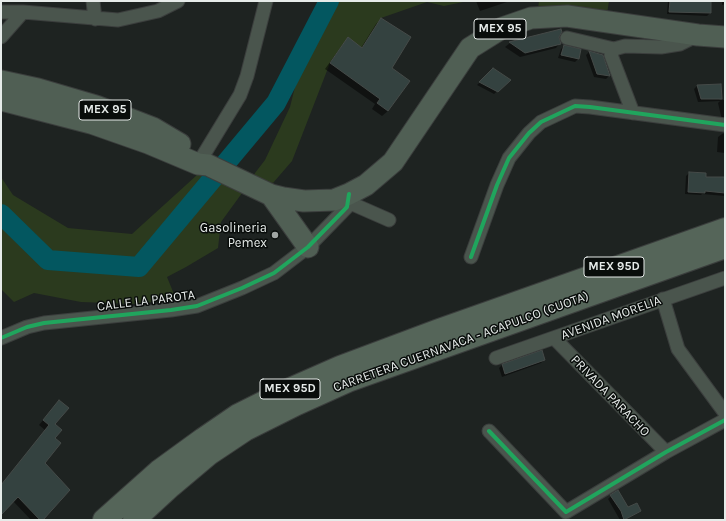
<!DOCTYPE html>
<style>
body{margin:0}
#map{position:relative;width:726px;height:521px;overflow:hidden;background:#1e2321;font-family:Karla,sans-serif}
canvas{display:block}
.frame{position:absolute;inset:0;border:2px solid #e6ebe9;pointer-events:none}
</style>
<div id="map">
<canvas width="726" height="521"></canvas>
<div class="frame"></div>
</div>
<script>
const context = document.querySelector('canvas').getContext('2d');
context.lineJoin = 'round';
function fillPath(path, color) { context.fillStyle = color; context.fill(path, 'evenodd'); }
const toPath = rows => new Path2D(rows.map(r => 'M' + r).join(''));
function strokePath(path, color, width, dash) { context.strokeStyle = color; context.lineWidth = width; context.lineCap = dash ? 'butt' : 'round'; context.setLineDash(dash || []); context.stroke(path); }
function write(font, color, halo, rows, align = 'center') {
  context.font = font + ' Karla,sans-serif'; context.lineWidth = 3; context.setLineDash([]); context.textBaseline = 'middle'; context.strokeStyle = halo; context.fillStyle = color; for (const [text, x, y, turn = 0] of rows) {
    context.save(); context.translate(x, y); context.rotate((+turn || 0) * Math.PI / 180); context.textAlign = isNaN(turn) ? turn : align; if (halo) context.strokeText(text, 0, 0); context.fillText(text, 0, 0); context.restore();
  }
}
fillPath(toPath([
 [337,1,468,1,444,6,427,2,381,18,362,48,348,38,330,63,292,161,273,183,253,178,221,222,218,248,186,267,167,277,176,299,137,304,81,302,34,293,14,302,1,289,1,177,13,195,68,228,132,234,208,165,253,177,255,173,265,160,290,107,303,55,332,6],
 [539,1,609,1,607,14,538,9]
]), '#2b3a1e');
fillPath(toPath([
 [476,1,510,1,480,11],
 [668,1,710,1,710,13,707,16,667,14],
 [722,1,725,1,725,4,722,5],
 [381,19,390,69,408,81,388,111,382,116,372,109,375,104,325,69,343,44,348,39,361,48,376,24],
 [560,30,558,36,560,43,556,48,520,57,505,47,510,43],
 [564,46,578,59,575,62,558,58,561,49],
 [589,52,602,56,609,76,606,79,594,77,586,55],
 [493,70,510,80,494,94,477,85],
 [697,86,721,98,719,100,725,100,725,122,722,120,718,103,720,101,698,102,694,89],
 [725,133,725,153,717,152,718,137,722,134],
 [689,173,705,178,725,178,725,196,702,194,701,195,685,194,686,176],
 [541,352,544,360,541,363,502,377,499,368,502,365],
 [55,406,53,438,43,463,41,520,31,520,13,501,1,514,1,485,45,430,39,425],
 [611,496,628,509,640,511,625,520,620,520,608,499]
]), '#0007');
strokePath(toPath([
 [1,214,48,260,139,267,276,103,329,1]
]), '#035760', 20);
const building = toPath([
 [670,1,711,1,711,13,669,12,670,1],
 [381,18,411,37,392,68,410,81,388,111,377,103,380,99,330,63,348,37,362,48,381,18],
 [561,29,562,32,559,37,561,44,525,53,509,42,561,29],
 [564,45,581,49,579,59,561,55,564,45],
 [589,51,603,55,610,76,597,74,589,51],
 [493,68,511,80,498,92,479,82,493,68],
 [721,84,722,99,701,99,697,85,721,84],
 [689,172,706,173,706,177,725,177,725,193,705,191,705,193,688,192,689,172],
 [542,350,545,360,505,374,502,364,542,350],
 [59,400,69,408,55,424,62,430,55,438,61,443,45,463,70,490,43,520,40,520,18,497,1,515,1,485,49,425,43,420,59,400],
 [618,490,628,507,637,503,641,511,624,520,621,511,610,495,618,490]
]);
fillPath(building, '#344240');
strokePath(building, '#454a48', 1);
const minor = toPath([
 [93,1,95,19],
 [1,12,23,12,118,20,158,11,178,1],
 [1,37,23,12],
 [567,38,614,49,625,46,661,47,680,44,696,36],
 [614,49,611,55,633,113],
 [198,164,240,95,247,76,266,1],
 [348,202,389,220],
 [471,257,497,185,509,158,529,133,541,122,575,106,590,107,725,125],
 [663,299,678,349,725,413],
 [1,338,27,327,44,323,171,310,197,306,242,288,274,273,308,247,347,207,349,194],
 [555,339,666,452],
 [496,358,725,278],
 [489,431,566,512,666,452,725,420]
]);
const primary = toPath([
 [1,81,38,89,96,106,153,128,180,144],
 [1,100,91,123,148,143,198,164,208,165,271,195,283,198,304,201,334,200,349,194,366,185,393,162,470,48,502,28,531,18,567,16,698,35,725,37],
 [271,195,308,247]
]);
const motorway = toPath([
 [104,520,159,471,203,439,238,415,290,389,340,367,439,330,725,229],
 [134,520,171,486,209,454,245,430,297,404,348,381,725,247]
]);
strokePath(minor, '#3b3e3d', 15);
strokePath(primary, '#3b3e3d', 23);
strokePath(motorway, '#3b3e3d', 24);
strokePath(minor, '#4a554d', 13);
strokePath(primary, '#505f54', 21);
strokePath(motorway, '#556559', 22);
strokePath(toPath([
 [471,257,497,185,509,158,529,133,541,122,575,106,590,107,725,125],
 [1,338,27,327,44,323,171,310,197,306,242,288,274,273,308,247,347,207,349,194],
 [489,431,566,512,666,452,725,420]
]), '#20a55d', 4);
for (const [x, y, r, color] of [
 [275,235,4,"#a0a5a3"]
]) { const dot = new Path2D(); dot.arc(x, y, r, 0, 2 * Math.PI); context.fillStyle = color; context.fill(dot); strokePath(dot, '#090d0b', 1.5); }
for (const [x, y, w] of [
 [500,29,52],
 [105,110,52],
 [614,267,60],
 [290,389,60]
]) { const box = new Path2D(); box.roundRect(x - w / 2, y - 10, w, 20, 3); context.fillStyle = '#090d0b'; context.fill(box); strokePath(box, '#e6ebe9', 1); }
write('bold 12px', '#e6ebe9', null, [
 ["MEX 95",500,29],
 ["MEX 95",105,110],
 ["MEX 95D",614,267],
 ["MEX 95D",290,389]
]);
write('13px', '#e6ebe9', '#090d0b', [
 ["Gasolineria",267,228],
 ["Pemex",267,243]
], 'right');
write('13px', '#e6ebe9', '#090d0b', [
 ["CALLE LA PAROTA",146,301,-7],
 ["AVENIDA MORELIA",611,318,-20],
 ["CARRETERA CUERNAVACA - ACAPULCO (CUOTA)",461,342,-20],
 ["PRIVADA PARACHO",610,396,46]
]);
</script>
